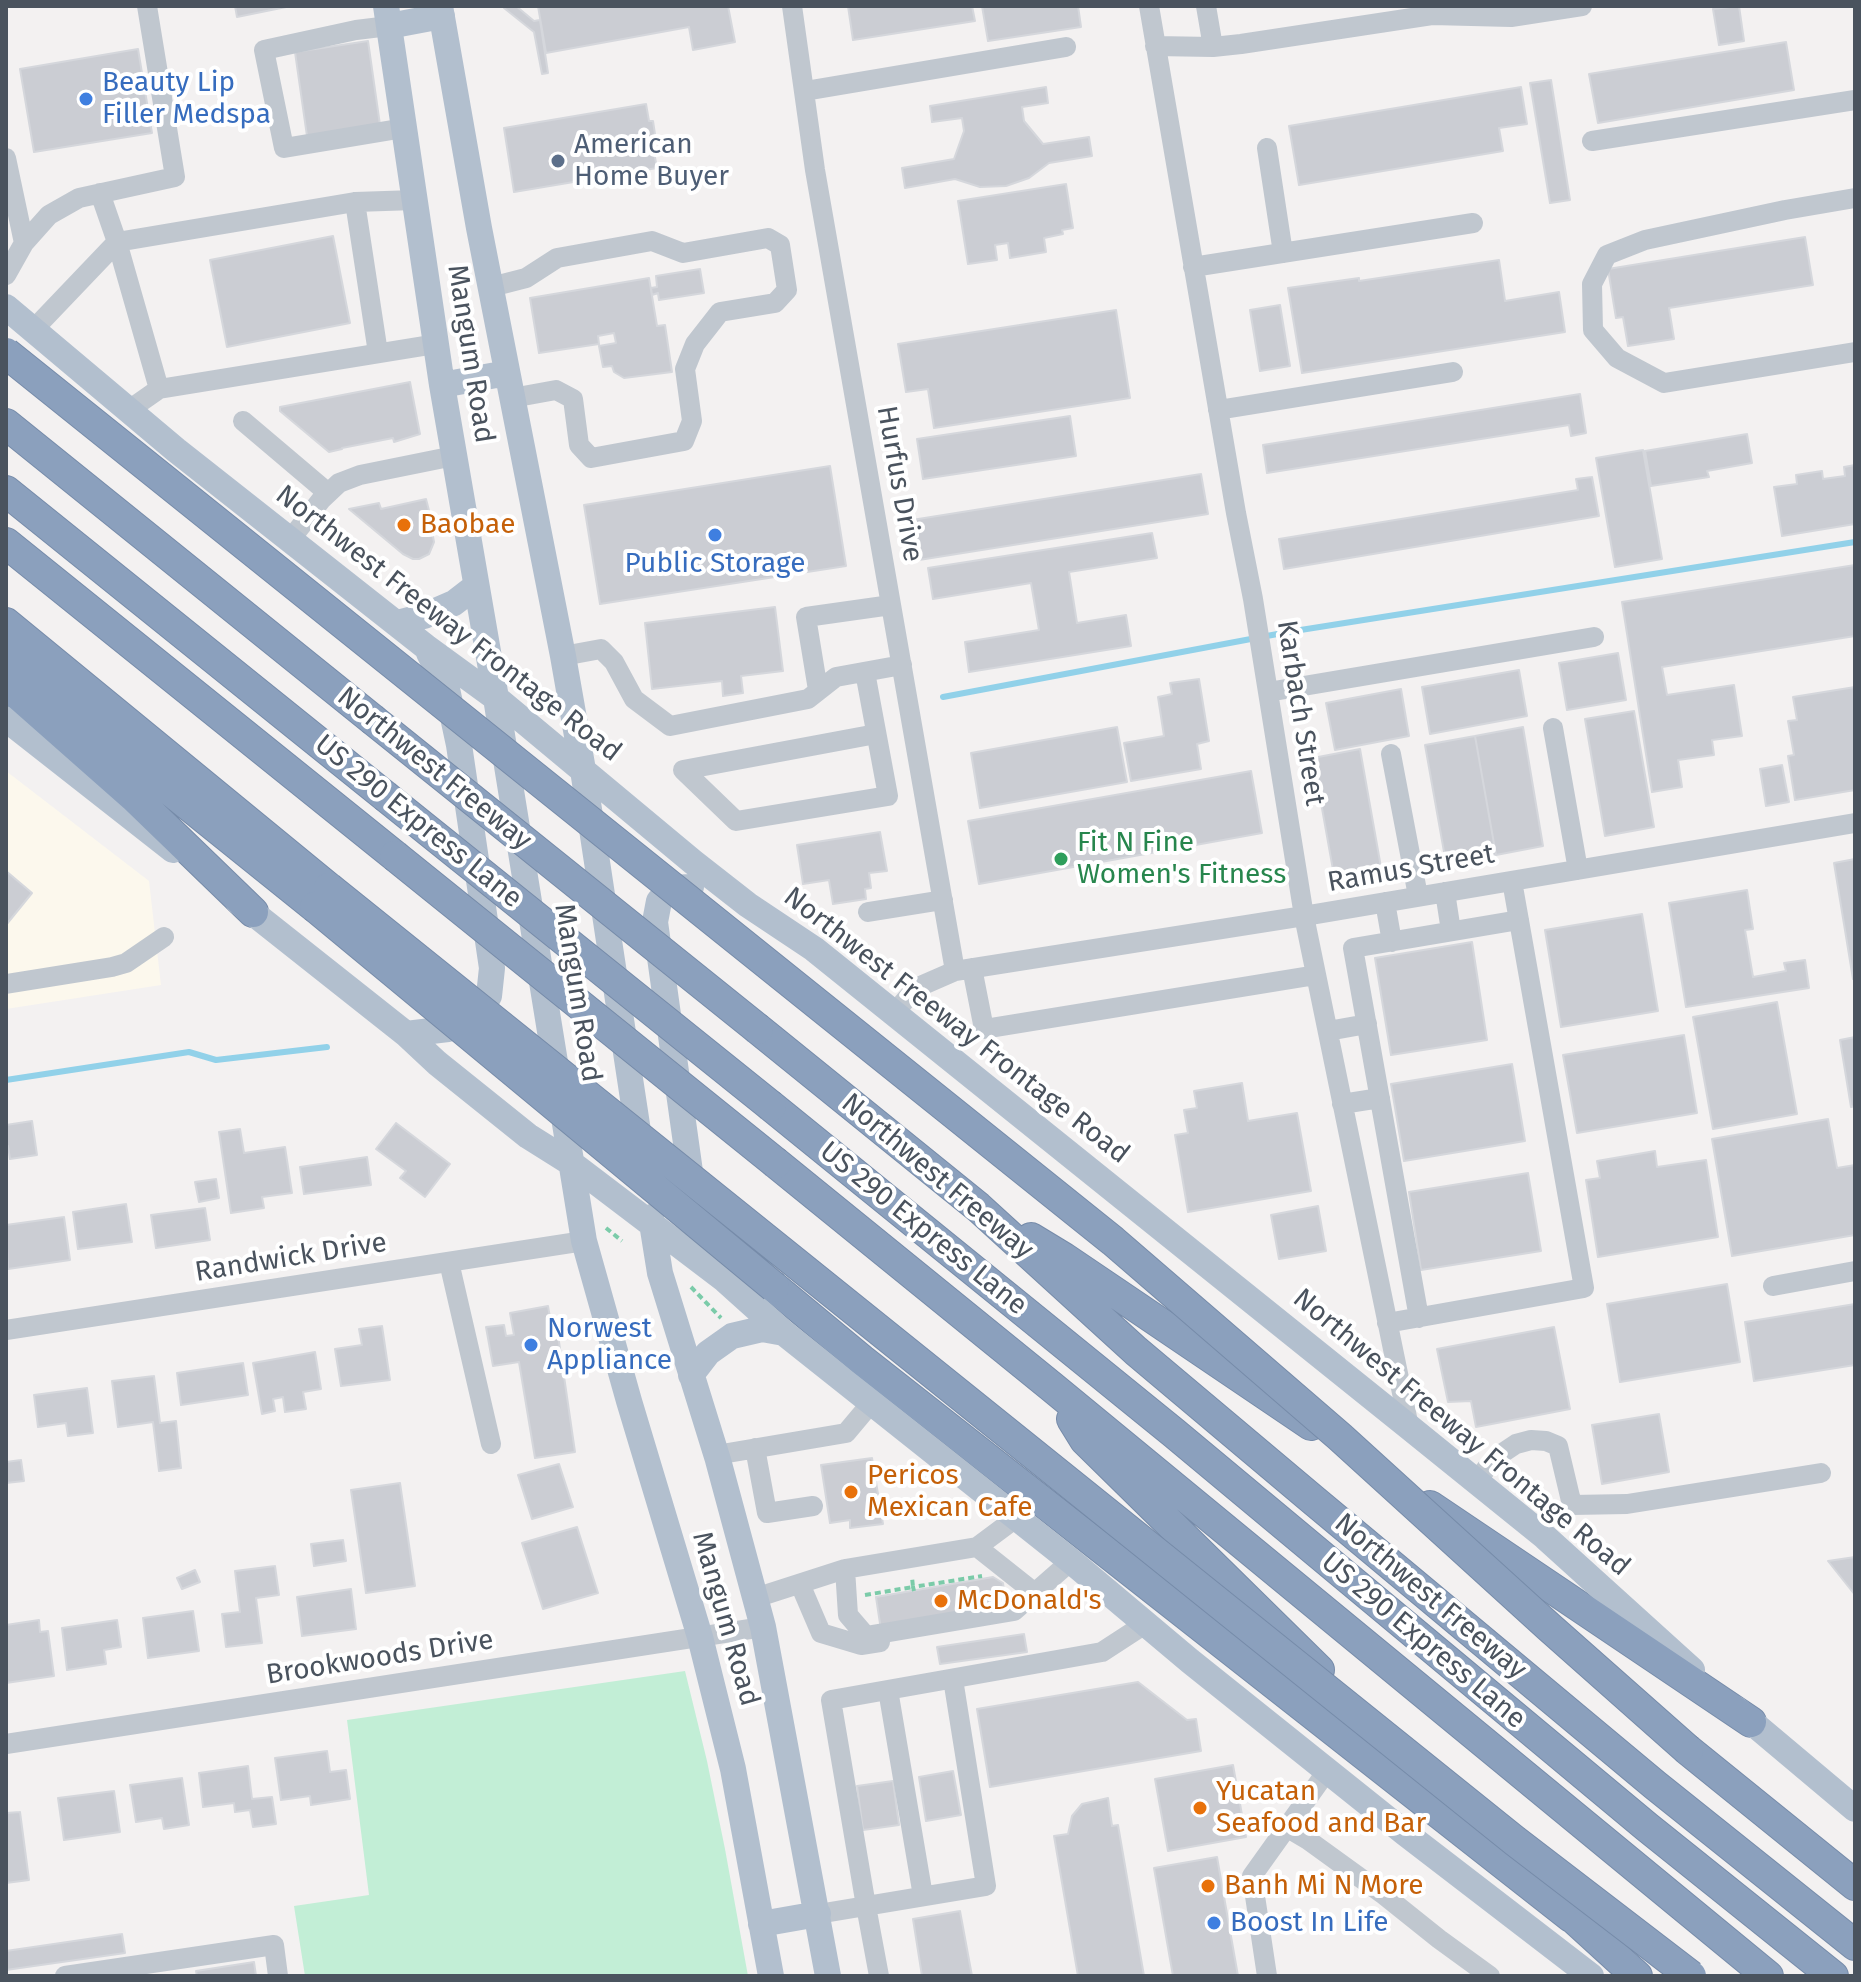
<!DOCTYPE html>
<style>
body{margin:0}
#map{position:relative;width:1861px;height:1982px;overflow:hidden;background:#f3f1f1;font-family:"Fira Sans",sans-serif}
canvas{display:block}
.frame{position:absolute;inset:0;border:8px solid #4a535e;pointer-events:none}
</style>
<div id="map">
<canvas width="1861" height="1982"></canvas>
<div class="frame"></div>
</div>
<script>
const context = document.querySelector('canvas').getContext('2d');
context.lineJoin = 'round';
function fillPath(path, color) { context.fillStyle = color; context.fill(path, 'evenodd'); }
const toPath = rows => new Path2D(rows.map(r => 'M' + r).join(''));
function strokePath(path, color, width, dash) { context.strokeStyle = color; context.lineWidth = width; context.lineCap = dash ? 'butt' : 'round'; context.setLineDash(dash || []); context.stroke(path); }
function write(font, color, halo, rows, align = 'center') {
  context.font = font + ' "Fira Sans",sans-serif'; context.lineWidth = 8; context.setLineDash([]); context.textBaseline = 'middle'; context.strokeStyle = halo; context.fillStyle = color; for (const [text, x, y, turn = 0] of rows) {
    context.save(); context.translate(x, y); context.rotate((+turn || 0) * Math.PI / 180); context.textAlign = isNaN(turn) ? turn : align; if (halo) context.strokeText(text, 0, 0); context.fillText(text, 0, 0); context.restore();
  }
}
fillPath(toPath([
 [6,771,149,881,161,985,6,1009]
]), '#fcf8ed');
fillPath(toPath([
 [685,1671,707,1761,725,1849,748,1976,305,1976,294,1906,369,1895,347,1720]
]), '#c2eed6');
strokePath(toPath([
 [943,697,1288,632,1855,542],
 [6,1080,189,1052,216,1060,327,1047]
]), '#91d1e9', 6);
const building = toPath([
 [235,6,291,6,237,17,235,6],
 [505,6,516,6,534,21,540,20,548,73,542,74,534,32,504,8,505,6],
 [538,6,728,6,735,42,693,50,689,27,546,53,538,6],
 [848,6,972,6,975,21,853,40,848,6],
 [982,6,1078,6,1081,27,988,41,982,6],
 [1739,6,1744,41,1719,45,1713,9,1739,6],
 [368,41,380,125,307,136,295,52,368,41],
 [1786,42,1794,90,1598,123,1589,74,1786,42],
 [138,49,152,133,34,152,20,69,138,49],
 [1551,80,1570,200,1550,203,1530,83,1551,80],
 [1046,87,1048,103,1022,107,1024,121,1043,144,1089,137,1092,156,1049,163,1029,178,1006,186,980,187,955,179,905,188,902,168,954,159,964,131,962,118,932,122,930,106,1046,87],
 [1521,87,1527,124,1499,128,1503,151,1299,185,1289,126,1521,87],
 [646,104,649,121,653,121,656,141,652,142,657,168,514,192,504,128,646,104],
 [1066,184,1073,228,1062,230,1063,234,1044,238,1046,252,1010,258,1008,243,995,245,997,260,968,264,958,201,1066,184],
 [333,236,350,323,227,347,210,260,333,236],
 [1805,237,1813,285,1669,308,1674,339,1628,346,1623,317,1616,318,1608,269,1805,237],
 [1499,260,1505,301,1559,292,1565,332,1302,373,1288,288,1359,278,1359,281,1499,260],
 [700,269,704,293,659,300,658,293,652,295,651,288,657,287,656,276,700,269],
 [649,278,657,326,665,325,672,372,624,378,614,372,612,366,603,367,599,346,616,343,614,333,598,336,599,344,539,353,530,298,649,278],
 [1280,305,1290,366,1260,371,1250,310,1280,305],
 [1116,310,1130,398,934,428,928,389,906,392,898,344,1116,310],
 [410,382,420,434,394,442,393,438,342,448,342,449,329,452,280,411,280,407,410,382],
 [1580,394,1586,433,1571,436,1569,425,1267,473,1263,445,1580,394],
 [1070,416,1076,456,923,479,917,439,1070,416],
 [1747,434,1752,463,1707,471,1709,477,1651,486,1645,451,1747,434],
 [1643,450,1662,559,1615,567,1596,458,1643,450],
 [1855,465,1855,524,1782,536,1774,487,1797,484,1796,475,1822,471,1823,479,1845,476,1844,467,1855,465],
 [830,466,846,566,600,604,584,505,830,466],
 [1201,474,1208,514,919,560,912,520,1201,474],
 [1592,477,1599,516,1284,569,1279,539,1578,490,1576,479,1592,477],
 [426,499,433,526,431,526,434,542,429,554,419,559,413,559,403,554,349,509,379,503,381,509,426,499],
 [1152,533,1157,558,1069,572,1077,623,1126,615,1131,646,969,672,965,642,1039,630,1031,583,933,599,928,568,1152,533],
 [1855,565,1855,636,1662,667,1667,695,1734,685,1742,736,1712,740,1714,755,1678,760,1682,787,1652,792,1622,602,1855,565],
 [775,607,783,671,741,676,743,693,723,696,722,681,652,689,645,623,775,607],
 [1618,653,1626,700,1567,710,1559,663,1618,653],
 [1519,670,1527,716,1430,734,1422,687,1519,670],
 [1199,679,1209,741,1197,744,1201,769,1131,781,1124,743,1164,736,1158,697,1172,694,1170,683,1199,679],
 [1855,687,1855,790,1795,800,1788,756,1794,755,1788,721,1797,720,1793,697,1855,687],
 [1401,689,1409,736,1335,750,1326,703,1401,689],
 [1634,711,1654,827,1605,836,1585,719,1634,711],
 [1117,727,1127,782,980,808,971,753,1117,727],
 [1523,727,1543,846,1496,855,1475,736,1523,727],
 [1475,736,1496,855,1446,863,1425,745,1475,736],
 [1360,749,1382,873,1335,881,1313,758,1360,749],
 [1782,765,1789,802,1766,806,1760,769,1782,765],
 [1251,771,1262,833,979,884,968,821,1251,771],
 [880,832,887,871,869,873,871,888,865,889,866,899,833,904,829,880,803,884,797,845,880,832],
 [1855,859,1855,979,1853,979,1834,863,1855,859],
 [6,871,32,893,6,925,6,871],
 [1747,890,1753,929,1745,930,1753,977,1786,971,1784,963,1805,960,1809,988,1686,1007,1669,903,1747,890],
 [1642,914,1658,1011,1561,1027,1545,930,1642,914],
 [1472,942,1487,1040,1391,1055,1375,958,1472,942],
 [1777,1002,1797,1114,1713,1129,1693,1017,1777,1002],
 [1684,1035,1697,1113,1577,1133,1563,1055,1684,1035],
 [1855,1037,1855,1106,1851,1107,1840,1040,1855,1037],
 [1512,1064,1525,1141,1404,1161,1391,1084,1512,1064],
 [1242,1083,1248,1121,1297,1113,1311,1191,1188,1212,1175,1135,1188,1133,1184,1110,1197,1108,1194,1091,1242,1083],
 [1828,1119,1837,1168,1855,1165,1855,1235,1732,1256,1712,1139,1828,1119],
 [32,1121,37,1155,10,1159,8,1146,6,1147,6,1125,32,1121],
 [396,1123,450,1164,425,1197,400,1178,406,1171,376,1149,396,1123],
 [240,1129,244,1153,285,1147,292,1193,262,1197,264,1208,231,1213,219,1132,240,1129],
 [1655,1151,1657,1167,1706,1160,1718,1237,1598,1257,1586,1180,1600,1178,1597,1161,1655,1151],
 [367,1157,371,1185,304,1194,300,1167,367,1157],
 [1528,1173,1541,1251,1421,1270,1409,1192,1528,1173],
 [216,1179,219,1198,199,1202,195,1182,216,1179],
 [126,1204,132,1242,78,1249,73,1212,126,1204],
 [1318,1206,1326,1251,1279,1259,1271,1215,1318,1206],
 [205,1208,210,1240,156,1248,151,1215,205,1208],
 [64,1217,70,1260,8,1269,6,1225,64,1217],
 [1727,1284,1740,1362,1620,1382,1607,1304,1727,1284],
 [1855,1304,1855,1365,1754,1381,1745,1322,1855,1304],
 [548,1306,553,1335,558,1335,575,1452,535,1458,519,1362,493,1366,486,1327,504,1325,506,1336,514,1335,510,1313,548,1306],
 [382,1326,390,1380,341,1386,335,1349,362,1345,359,1329,382,1326],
 [1554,1327,1570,1409,1476,1427,1471,1401,1448,1402,1437,1349,1554,1327],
 [315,1352,321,1389,303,1392,306,1409,285,1412,283,1397,273,1399,275,1411,262,1414,253,1363,315,1352],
 [243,1363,248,1395,181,1405,177,1373,243,1363],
 [154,1376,160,1423,176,1421,181,1468,159,1471,153,1422,118,1427,112,1381,154,1376],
 [87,1388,93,1433,68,1436,66,1423,38,1427,34,1395,87,1388],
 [1659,1414,1669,1472,1602,1484,1592,1425,1659,1414],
 [872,1458,883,1524,850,1528,850,1520,830,1523,821,1465,872,1458],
 [21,1460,24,1481,6,1483,6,1462,21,1460],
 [559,1464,573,1507,532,1519,518,1475,559,1464],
 [400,1483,415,1586,366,1593,351,1490,400,1483],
 [577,1527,598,1593,543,1609,522,1543,577,1527],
 [343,1540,346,1561,314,1566,311,1544,343,1540],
 [1855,1557,1855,1595,1828,1561,1855,1557],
 [275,1566,279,1595,256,1598,262,1643,226,1647,222,1614,240,1612,235,1571,275,1566],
 [195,1570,200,1582,182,1589,177,1578,195,1570],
 [993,1577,1003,1583,1006,1605,881,1630,876,1597,993,1577],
 [351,1589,356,1629,302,1636,297,1597,351,1589],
 [193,1611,199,1651,148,1658,143,1618,193,1611],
 [39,1620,40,1632,48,1631,54,1676,6,1683,6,1625,39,1620],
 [117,1620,121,1647,104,1650,106,1664,67,1670,62,1628,117,1620],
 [1024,1634,1027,1652,940,1664,937,1647,1024,1634],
 [1138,1682,1187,1720,1196,1719,1201,1751,990,1787,977,1709,1138,1682],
 [327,1751,330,1772,346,1770,350,1799,311,1805,310,1796,281,1800,275,1758,327,1751],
 [1233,1765,1246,1837,1168,1851,1155,1779,1233,1765],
 [248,1766,252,1799,272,1797,276,1824,253,1827,250,1810,235,1812,234,1803,203,1807,199,1773,248,1766],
 [953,1771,961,1815,926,1821,919,1777,953,1771],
 [182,1778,189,1825,164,1829,162,1818,136,1822,130,1785,182,1778],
 [893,1781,899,1825,863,1830,857,1786,893,1781],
 [114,1791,120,1832,64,1840,58,1798,114,1791],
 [1108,1798,1112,1826,1118,1825,1144,1976,1078,1976,1054,1836,1068,1834,1072,1816,1082,1804,1108,1798],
 [20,1812,29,1880,6,1883,6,1813,20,1812],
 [1217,1857,1238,1976,1173,1976,1154,1868,1217,1857],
 [960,1911,972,1976,922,1976,913,1919,960,1911],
 [122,1934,125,1953,6,1970,6,1951,122,1934],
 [254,1962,256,1976,197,1976,196,1971,254,1962]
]);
fillPath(building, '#cbcdd3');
strokePath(building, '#d5d7dc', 2);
const highway = toPath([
 [6,424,372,719],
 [6,491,385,796],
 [6,543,395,856],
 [6,623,329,888],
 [6,653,85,722,315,907],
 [6,684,134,797,253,912],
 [758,1029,978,1207,1136,1351,1312,1499,1655,1785,1855,1945],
 [771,1106,1174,1433,1647,1827,1833,1976],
 [776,1163,1052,1387,1768,1976],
 [1031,1238,1064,1258,1311,1425],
 [774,1287,862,1360,1571,1917],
 [1072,1419,1085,1440,1319,1670],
 [1430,1506,1751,1722],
 [1688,1750,1855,1885],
 [1559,1905,1637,1976]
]);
strokePath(highway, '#768ba9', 32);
strokePath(toPath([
 [516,675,547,693],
 [606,1228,622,1241],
 [691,1287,721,1318],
 [914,1591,913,1587,982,1576],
 [865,1595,913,1587,912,1577]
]), '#7bcba9', 4, [6, 4]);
strokePath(toPath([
 [792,6,815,170,955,971],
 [1149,6,1236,513,1253,599,1304,916,1409,1427],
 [1206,6,1213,47],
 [389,26,356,30,264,50,284,148,404,128],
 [1155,46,1213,47,1241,44,1432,15,1511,17,1582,6],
 [805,91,1066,47],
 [1592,141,1855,100],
 [1267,148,1283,253],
 [6,158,24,243],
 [100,193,117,242,159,389],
 [1855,198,1785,210,1645,240,1607,255,1592,284,1593,330,1617,358,1664,383,1855,352],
 [1193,267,1473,223],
 [6,275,24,243,49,215,79,198,175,177,147,6],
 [491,287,526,278,557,258,652,241,683,253,768,238,780,245,787,290,775,303,720,312,695,344,685,369,692,421,684,441,591,458,579,445,573,399,556,390,512,398],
 [33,330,117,242,355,202],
 [378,353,355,202,415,200],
 [129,410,159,389,436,344],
 [1218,410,1453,372],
 [243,421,328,493],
 [290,540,321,500,339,483,360,475,454,456],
 [563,656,601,649,614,662,634,699,670,726,808,699,836,677,902,665],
 [865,672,888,796,736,821,683,770,876,734],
 [818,690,806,617,891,605],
 [1268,692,1594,637],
 [1553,728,1578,870],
 [1391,754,1418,896],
 [1445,892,1451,931],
 [1385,902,1392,942],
 [868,912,943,900],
 [972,968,984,1029,1316,975],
 [6,984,112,967,126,963,164,937],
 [894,1013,916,988,955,971,1304,916,1855,823],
 [1328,1031,1367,1024],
 [1342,1104,1380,1098],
 [449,1262,491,1444],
 [1773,1286,1855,1271],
 [1419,1318,1353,948,1519,920],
 [1387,1323,1584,1288,1512,881],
 [6,1330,584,1241],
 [755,1448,767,1513,813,1506],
 [716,1455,846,1433,872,1402],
 [1475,1482,1491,1463,1504,1452,1516,1444,1531,1440,1546,1441,1558,1446,1572,1505,1627,1504,1821,1473],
 [977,1547,1035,1593],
 [845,1569,848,1615,866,1636,1014,1611,1071,1561],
 [800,1584,821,1633,861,1645,880,1642],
 [755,1598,845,1569,977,1547,1016,1518],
 [888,1690,923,1896],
 [6,1744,763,1627],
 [1286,1827,1308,1840,1384,1895,1439,1939,1490,1976],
 [818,1914,866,1906,831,1700,1102,1652,1145,1624],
 [65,1976,274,1945,278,1976],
 [879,1976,866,1906,986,1886,953,1679],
 [1267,1976,1252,1876,1327,1771]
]), '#c0c7cf', 20);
strokePath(toPath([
 [386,6,442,385,496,698,584,1241,629,1401,700,1637,733,1769,771,1976],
 [440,6,479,228,563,656,583,770,641,1151],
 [389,26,442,16],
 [6,307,176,450,426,647,496,698,693,862,748,905,814,949,1409,1427,1545,1537,1692,1670],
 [442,385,507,373],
 [397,623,424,616,454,603,476,586],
 [6,719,173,850],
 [691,887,671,888,659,901,655,922,693,1193],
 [238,901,406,1034,437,1063,528,1136,571,1163,725,1280,784,1333,1071,1561,1190,1661,1405,1833,1591,1976],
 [406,1034,448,1029,477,1015,489,996,492,968,459,745,447,689,429,653],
 [651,1217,660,1273,718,1460,763,1627,828,1976],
 [691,1375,708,1353,732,1336,762,1329,784,1333],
 [1736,1709,1855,1809],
 [761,1924,818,1914]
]), '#b2bfce', 26);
strokePath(highway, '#8ba0bd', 30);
const highwayBridge = toPath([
 [6,353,1113,1241,1340,1437,1549,1627,1688,1750],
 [372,719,758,1029],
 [385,796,771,1106],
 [395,856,776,1163],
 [329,888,1515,1841,1691,1976],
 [315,907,774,1287]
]);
strokePath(highwayBridge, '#768ba9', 32, []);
strokePath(highwayBridge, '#8ba0bd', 30);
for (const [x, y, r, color] of [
 [86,99,8,"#3f7fe0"],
 [558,161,8,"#5c6f8a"],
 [404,525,8,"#e8710a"],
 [715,535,8,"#3f7fe0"],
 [1061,859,8,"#2e9e5b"],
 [531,1345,8,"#3f7fe0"],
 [851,1492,8,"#e8710a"],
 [941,1601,8,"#e8710a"],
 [1200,1808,8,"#e8710a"],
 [1208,1886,8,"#e8710a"],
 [1214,1923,8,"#3f7fe0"]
]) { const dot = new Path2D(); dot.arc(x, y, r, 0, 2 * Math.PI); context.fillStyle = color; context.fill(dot); strokePath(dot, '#fff', 3); }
write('28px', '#366cbe', '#fff', [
 ["Beauty Lip",102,83],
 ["Filler Medspa",102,115],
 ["Public Storage",715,564,"center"],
 ["Norwest",547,1329],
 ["Appliance",547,1361],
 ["Boost In Life",1230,1923]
], 'left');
write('28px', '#4e5e75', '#fff', [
 ["American",574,145],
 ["Home Buyer",574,177]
], 'left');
write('28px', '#4a535e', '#fff', [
 ["Mangum Road",470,354,81],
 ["Hurfus Drive",899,484,80],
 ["Northwest Freeway Frontage Road",448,624,38],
 ["Karbach Street",1300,713,81],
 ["Northwest Freeway",434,769,39],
 ["US 290 Express Lane",418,822,39],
 ["Ramus Street",1411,869,-10],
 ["Mangum Road",577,993,81],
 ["Northwest Freeway Frontage Road",956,1026,38],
 ["Northwest Freeway",937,1177,40],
 ["US 290 Express Lane",923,1229,39],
 ["Randwick Drive",291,1258,-9],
 ["Northwest Freeway Frontage Road",1461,1433,40],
 ["Northwest Freeway",1430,1597,40],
 ["Mangum Road",725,1619,74],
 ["US 290 Express Lane",1423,1641,40],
 ["Brookwoods Drive",380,1658,-9]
]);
write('28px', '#c56008', '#fff', [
 ["Baobae",420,525],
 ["Pericos",867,1476],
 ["Mexican Cafe",867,1508],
 ["McDonald's",957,1601],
 ["Yucatan",1216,1792],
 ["Seafood and Bar",1216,1824],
 ["Banh Mi N More",1224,1886]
], 'left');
write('28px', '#27864d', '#fff', [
 ["Fit N Fine",1077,843],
 ["Women's Fitness",1077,875]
], 'left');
</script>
